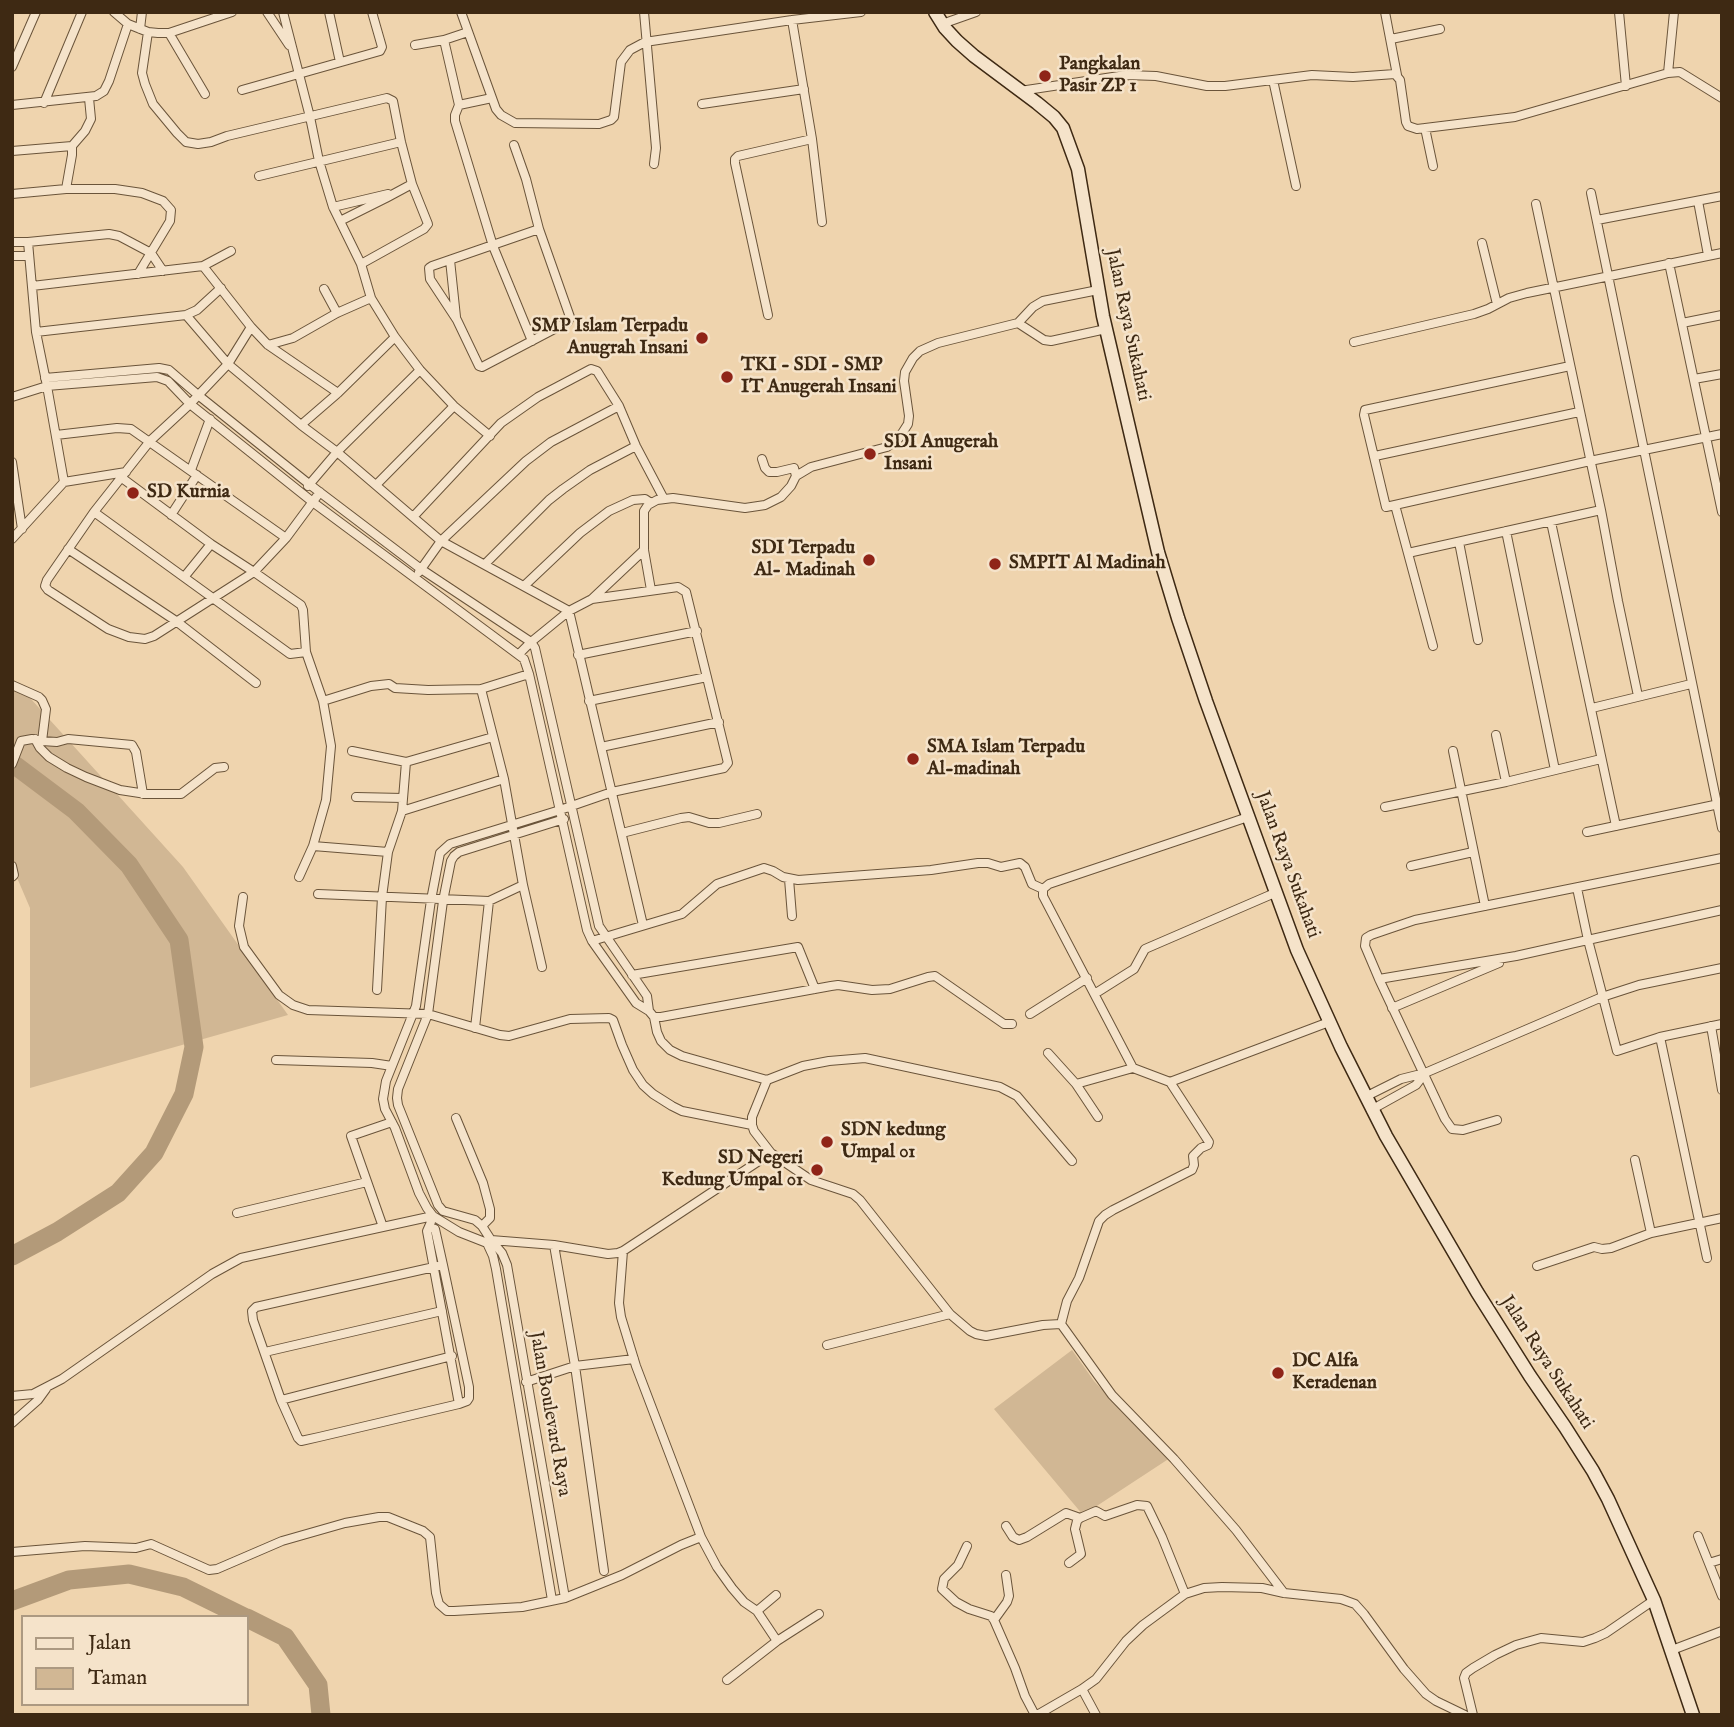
<!DOCTYPE html>
<style>
body{margin:0}
#map{position:relative;width:1734px;height:1727px;overflow:hidden;background:#efd4ae;font-family:"IM FELL English",serif}
canvas{display:block}
.frame{position:absolute;inset:0;border:14px solid #3e2913;pointer-events:none}
.legend{position:absolute;left:21px;top:1615px;width:228px;height:91px;box-sizing:border-box;background:#f5e3ca;border:2px solid #ac9981;margin:0;padding:9px 12px;list-style:none;font-size:21px;color:#3e2913}
.legend li{display:flex;align-items:center;gap:14px;height:35px}
.legend b{width:35px;border:2px solid #ac9981}
</style>
<div id="map">
<canvas width="1734" height="1727"></canvas>
<div class="frame"></div>
<ul class="legend">
<li><b style="height:9px;background:#f5e3ca"></b>Jalan</li>
<li><b style="height:19px;background:#d1b794"></b>Taman</li>
</ul>
</div>
<script>
const context = document.querySelector('canvas').getContext('2d');
context.lineJoin = 'round';
function fillPath(path, color) { context.fillStyle = color; context.fill(path, 'evenodd'); }
const toPath = rows => new Path2D(rows.map(r => 'M' + r).join(''));
function strokePath(path, color, width, dash) { context.strokeStyle = color; context.lineWidth = width; context.lineCap = dash ? 'butt' : 'round'; context.setLineDash(dash || []); context.stroke(path); }
function write(font, color, halo, rows, align = 'center') {
  context.font = font + ' "IM FELL English",serif'; context.lineWidth = 5; context.setLineDash([]); context.textBaseline = 'middle'; context.strokeStyle = halo; context.fillStyle = color; for (const [text, x, y, turn = 0] of rows) {
    context.save(); context.translate(x, y); context.rotate((+turn || 0) * Math.PI / 180); context.textAlign = isNaN(turn) ? turn : align; if (halo) context.strokeText(text, 0, 0); context.fillText(text, 0, 0); context.restore();
  }
}
fillPath(toPath([
 [12,678,183,867,288,1015,30,1088,30,908,12,866],
 [1072,1350,1094,1381,1127,1417,1170,1458,1083,1515,994,1409]
]), '#d1b794');
strokePath(toPath([
 [12,763,76,811,129,865,179,940,194,1047,184,1094,154,1153,118,1193,57,1232,12,1256],
 [12,1601,69,1580,129,1574,183,1587,244,1617],
 [247,1618,285,1637,318,1685,321,1715]
]), '#b39a79', 19);
const minor = toPath([
 [114,12,128,24,148,32,158,33,169,33,232,12],
 [267,12,289,45],
 [283,12,310,117,319,161,333,207,361,264,371,298,395,337,420,370,454,406,490,436],
 [329,12,340,62],
 [461,12,496,109,501,115,515,123,599,124,611,120,614,117,621,62,630,50,645,42,792,20,861,12],
 [644,12,656,148,654,164],
 [1385,12,1397,75],
 [1619,12,1626,86],
 [792,20,812,139,822,222],
 [942,24,976,12],
 [140,29,142,12],
 [148,32,142,73,145,84,153,104,177,133,186,142,198,144,211,142,227,136,387,98,393,101,401,142,412,184,428,224,424,229,361,264],
 [169,33,205,94],
 [1391,39,1440,29],
 [415,45,444,40],
 [12,67,36,12],
 [1668,73,1674,12],
 [1273,80,1296,186],
 [242,90,380,51,382,47,372,12],
 [1020,91,1126,75,1156,76,1207,86,1225,86,1312,75,1353,77,1395,74,1400,80,1406,122,1408,126,1417,129,1515,117,1668,73,1680,72,1722,98],
 [492,98,459,105,455,115,455,121,493,246,532,341],
 [44,103,82,12],
 [702,104,804,89],
 [12,105,96,96,104,91,109,81,128,24],
 [459,105,444,40,468,32],
 [1425,128,1433,166],
 [514,145,526,179,539,229],
 [12,151,72,146,85,131,91,119,89,98],
 [259,176,401,142],
 [66,189,72,155,72,146],
 [1591,193,1722,828],
 [12,194,66,189,115,189,142,193,163,201,171,210,170,221,138,274],
 [1698,201,1708,255],
 [1536,204,1601,510,1618,601,1638,696],
 [333,207,388,194],
 [1597,220,1722,196],
 [340,221,386,198,412,184],
 [539,229,570,317,568,322,564,324,482,367,479,366,457,320,430,279,429,268,432,266,539,229],
 [12,242,28,242,109,234,119,236,151,253,163,271],
 [1482,243,1497,304],
 [12,256,29,256],
 [450,260,456,317],
 [1669,263,1722,512],
 [203,266,251,327,228,364,190,404,150,441,94,512,47,580,45,586,48,590,108,629,129,637,145,639,154,636,254,572,286,538,320,492],
 [32,286,203,266,231,251],
 [324,289,337,313],
 [186,315,228,364,301,425,337,452,441,541,569,611,643,925],
 [768,315,735,163,735,159,738,156,812,139],
 [1018,323,1044,340,1051,341,1106,329],
 [1682,323,1722,315],
 [251,327,268,345,338,393],
 [36,332,186,315,197,310,221,288],
 [1354,342,1474,314,1488,309,1509,298,1527,293,1722,253],
 [268,345,293,338,337,313,371,298],
 [1570,366,1365,410,1364,415,1386,507,1590,461,1722,434],
 [45,378,159,368,169,370,198,395,309,484,421,569,531,642,535,648,599,926,647,996,649,1011],
 [1694,379,1722,374],
 [12,397,47,386,36,332,28,242],
 [301,425,338,393,395,337],
 [56,435,117,428,131,429,286,538],
 [1375,456,1579,412],
 [762,459,765,468,769,472,777,472,794,468,796,476],
 [12,462,22,529],
 [191,470,210,419],
 [126,472,64,482,47,386,157,377,168,381,190,404,314,503,524,659,529,674,587,930,592,941,636,1003,649,1011,654,1017,661,1017,831,986,838,985,872,990,890,989,928,977,935,976,1004,1024,1012,1024],
 [122,478,211,544,254,572,301,605,303,610,306,652,323,701,371,686,389,684,395,688,428,690,481,689,529,674],
 [376,485,454,406],
 [308,486,337,452,420,370],
 [1395,505,1433,646],
 [94,512,290,654,306,652],
 [171,515,197,475],
 [413,517,501,423,538,397,591,369,597,371,619,406,636,446,664,499],
 [1551,522,1616,826],
 [1506,531,1555,770],
 [12,539,64,482],
 [1459,542,1478,640],
 [68,549,176,621,256,683],
 [1408,553,1601,510],
 [485,564,549,500,563,489,590,470,636,446],
 [419,572,441,541,526,461,551,442,619,406],
 [185,576,211,544],
 [524,586,580,533,609,511,633,500,645,499,651,503],
 [651,590,644,550,644,511,648,505,657,500,673,498,745,508,765,505,781,497,791,486,796,476,811,467,887,447,899,438,908,424,909,416,904,381,905,372,913,358,920,351,938,343,1018,323,1033,307,1043,301,1098,290],
 [519,654,531,642,569,611,592,599,644,550],
 [578,655,697,631],
 [12,685,39,697,42,700,46,709,42,741,32,739,21,741,12,764],
 [481,689,504,779,523,885,542,967],
 [589,701,707,677],
 [1592,708,1691,684],
 [1496,735,1506,782],
 [35,739,40,748,49,757,67,768,86,777,120,790,146,794,181,794,215,768,224,767],
 [42,741,57,742,68,739,132,745,136,752,143,794],
 [601,747,719,722],
 [352,751,406,762,493,737],
 [1453,751,1485,906],
 [356,797,403,798],
 [1385,807,1506,782,1601,759],
 [402,811,504,779],
 [564,819,459,852,454,856,451,861,443,901,428,1014,398,1089,397,1098,398,1105,438,1205,443,1211,475,1220,482,1226,491,1240,502,1253,507,1265,565,1598],
 [1587,832,1719,804],
 [622,833,681,818,689,817,709,823,719,823,757,814],
 [313,846,388,852],
 [12,866,14,875,12,877],
 [1411,866,1473,852],
 [299,877,313,846,326,800,331,746,323,701],
 [789,879,792,916],
 [1577,888,1588,940,1617,1051,1660,1037,1722,1024],
 [318,894,489,901,523,885],
 [243,897,239,926,244,947,279,995,293,1005,308,1010,428,1014,500,1035,509,1036,570,1019,609,1018,613,1020,622,1045,633,1070,643,1085,653,1094,672,1106,682,1111,752,1125],
 [592,941,682,914,717,884,764,868,773,871,783,877,798,880,931,870,978,863,988,863,1001,867,1020,863,1025,867,1032,884,1043,889],
 [632,975,798,947,815,989],
 [1379,979,1516,956,1722,910],
 [377,990,382,897,388,852,402,811,406,762],
 [1096,993,1134,969,1145,949,1277,892],
 [1392,1008,1499,963],
 [1030,1014,1087,978],
 [654,1017,657,1032,661,1041,670,1050,682,1056,767,1080,803,1066,829,1061,865,1058,1000,1087,1017,1096,1072,1161],
 [1711,1026,1722,1090],
 [475,1028,489,901],
 [1660,1037,1707,1258],
 [1048,1053,1076,1084],
 [276,1060,372,1063,392,1066],
 [767,1080,752,1117,752,1125,754,1131,771,1153],
 [1170,1082,1329,1022],
 [1365,1097,1401,1079,1425,1073,1602,997,1639,985,1722,968],
 [1371,1110,1416,1085,1425,1073],
 [1098,1117,1076,1084,1133,1068],
 [456,1118,483,1183,490,1209,490,1218,482,1226],
 [1497,1120,1463,1130,1452,1129,1445,1119,1379,979,1365,946,1366,938,1371,935,1415,920,1722,858],
 [1635,1160,1651,1233],
 [237,1213,367,1182],
 [431,1222,427,1231,459,1404],
 [383,1227,351,1136,392,1122],
 [430,1227,435,1229,443,1265,462,1354,469,1387,469,1398,467,1401,459,1404,319,1437,301,1441,298,1438,281,1400,253,1320,252,1311,256,1307,443,1265],
 [487,1243,491,1240,554,1245,608,1254,618,1253,623,1251,771,1153,811,1180,853,1194,860,1200,950,1314,970,1331,976,1334,986,1336,1043,1325,1061,1324,1067,1301,1079,1278,1099,1221,1105,1215,1113,1210,1192,1170,1194,1165,1193,1156,1201,1148,1208,1145,1209,1142,1170,1082,1133,1068,1043,896,1043,889,1049,884,1248,817],
 [487,1243,459,1232,433,1216,427,1208,419,1193,395,1128,385,1109,383,1099,386,1081,416,1006,431,900,440,853,450,844,560,810,612,792,724,768,728,763,686,592,678,587,592,599],
 [487,1243,493,1256,496,1269,552,1600],
 [554,1245,575,1366,604,1571],
 [623,1251,619,1303,621,1317,636,1366,701,1537],
 [1537,1266,1594,1247,1602,1249,1611,1248,1651,1233,1722,1218],
 [1061,1324,1112,1395,1174,1459,1236,1530,1284,1593],
 [827,1345,950,1314],
 [265,1352,442,1311],
 [526,1382,575,1366,634,1359],
 [12,1396,33,1394,62,1379,212,1274,241,1258,433,1216],
 [281,1400,452,1356],
 [12,1423,38,1400,46,1389],
 [1006,1526,1013,1537,1019,1540,1027,1537,1066,1513,1080,1518,1096,1511,1105,1516,1137,1505,1147,1506,1162,1537,1185,1594],
 [1698,1536,1722,1596],
 [967,1546,958,1565,944,1579,942,1589,956,1602,969,1609,991,1616,994,1620,1015,1668,1025,1696,1035,1715],
 [12,1552,85,1546,136,1548,151,1544,209,1570,217,1569,282,1541,345,1523,379,1517,388,1517,423,1531,430,1537,436,1593,439,1604,447,1611,454,1611,522,1607,565,1598,622,1575,681,1545,701,1537,717,1567,732,1588,744,1602,757,1611,777,1641],
 [1069,1563,1081,1554,1075,1529,1077,1521,1080,1518],
 [1709,1563,1722,1559],
 [757,1611,776,1595],
 [994,1620,1007,1602,1009,1596,1006,1575],
 [1672,1650,1722,1631],
 [727,1680,777,1641,819,1614],
 [1082,1689,1096,1715],
 [1037,1715,1082,1689,1096,1679,1126,1641,1143,1625,1185,1594,1204,1588,1222,1587,1262,1588,1284,1593,1341,1599,1355,1604,1364,1614,1404,1669,1426,1694,1436,1701,1465,1715],
 [1473,1715,1464,1678,1466,1673,1473,1668,1495,1655,1516,1645,1541,1638,1583,1642,1595,1638,1606,1633,1654,1600]
]);
const secondary = toPath([
 [935,12,945,28,957,41,974,56,1037,103,1054,117,1063,128,1078,169,1103,316,1158,552,1178,618,1206,701,1297,950,1341,1047,1386,1136,1477,1292,1530,1376,1565,1427,1593,1471,1608,1499,1654,1600,1693,1715]
]);
strokePath(minor, '#6a543a', 10);
strokePath(secondary, '#3e2913', 15);
strokePath(minor, '#f5e3ca', 8);
strokePath(secondary, '#f5e3ca', 12);
for (const [x, y, r, color] of [
 [1045,76,7,"#8f2418"],
 [702,338,7,"#8f2418"],
 [727,377,7,"#8f2418"],
 [870,454,7,"#8f2418"],
 [133,493,7,"#8f2418"],
 [869,560,7,"#8f2418"],
 [995,564,7,"#8f2418"],
 [913,759,7,"#8f2418"],
 [827,1142,7,"#8f2418"],
 [817,1170,7,"#8f2418"],
 [1278,1373,7,"#8f2418"]
]) { const dot = new Path2D(); dot.arc(x, y, r, 0, 2 * Math.PI); context.fillStyle = color; context.fill(dot); strokePath(dot, '#f5e3ca', 2.5); }
write('bold 19px', '#3e2913', '#f5e3ca', [
 ["Pangkalan",1059,65],
 ["Pasir ZP 1",1059,87],
 ["SMP Islam Terpadu",688,327,"right"],
 ["Anugrah Insani",688,349,"right"],
 ["TKI - SDI - SMP",741,366],
 ["IT Anugerah Insani",741,388],
 ["SDI Anugerah",884,443],
 ["Insani",884,465],
 ["SD Kurnia",147,493],
 ["SDI Terpadu",855,549,"right"],
 ["Al- Madinah",855,571,"right"],
 ["SMPIT Al Madinah",1009,564],
 ["SMA Islam Terpadu",927,748],
 ["Al-madinah",927,770],
 ["SDN kedung",841,1131],
 ["Umpal 01",841,1153],
 ["SD Negeri",803,1159,"right"],
 ["Kedung Umpal 01",803,1181,"right"],
 ["DC Alfa",1292,1362],
 ["Keradenan",1292,1384]
], 'left');
write('19px', '#3e2913', '#f5e3ca', [
 ["Jalan Raya Sukahati",1127,325,78],
 ["Jalan Raya Sukahati",1287,865,70],
 ["Jalan Raya Sukahati",1546,1363,57],
 ["Jalan Boulevard Raya",549,1414,80]
]);
</script>
